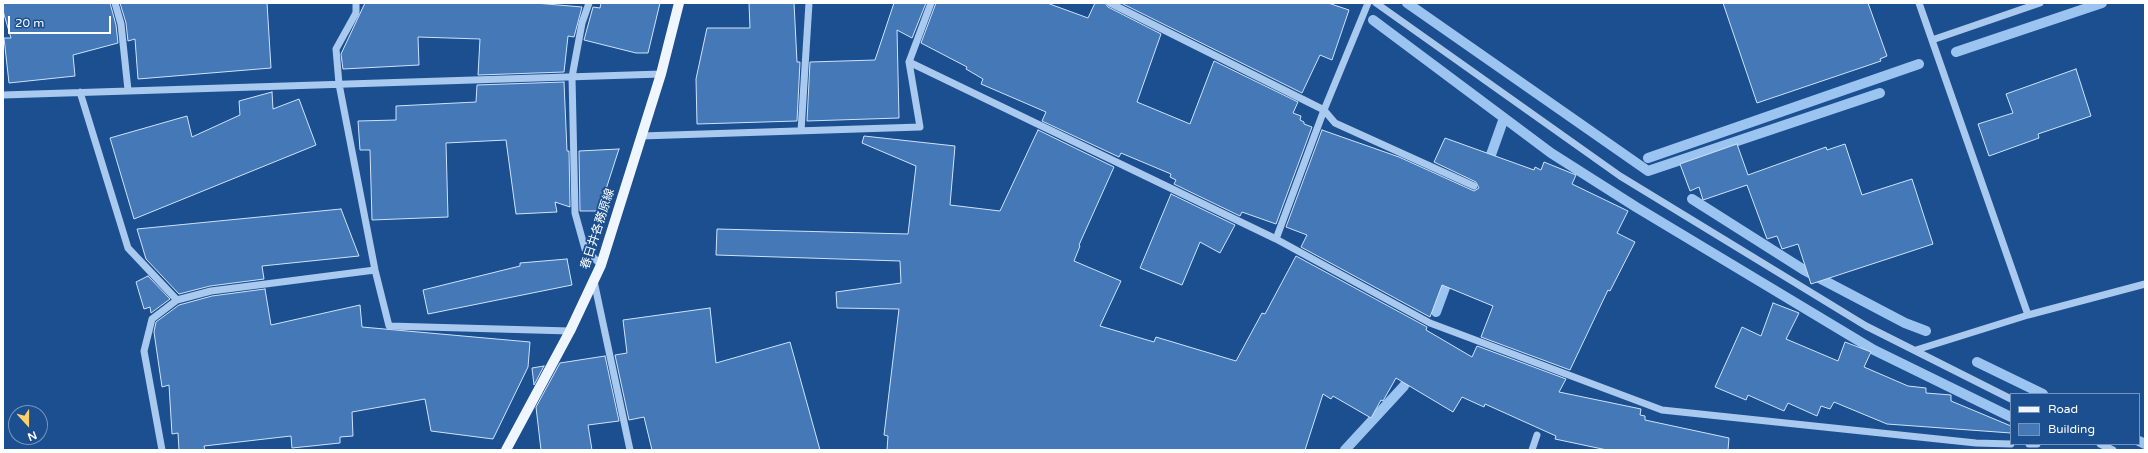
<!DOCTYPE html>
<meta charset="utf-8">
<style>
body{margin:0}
#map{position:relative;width:2148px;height:453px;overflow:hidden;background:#1b4f8f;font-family:"Varela Round",sans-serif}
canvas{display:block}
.frame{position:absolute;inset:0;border:4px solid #fff;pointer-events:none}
.legend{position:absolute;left:2010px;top:393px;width:130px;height:52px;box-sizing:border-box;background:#1b4f8f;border:1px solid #7695bc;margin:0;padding:5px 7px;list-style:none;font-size:12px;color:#fff}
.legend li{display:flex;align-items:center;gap:8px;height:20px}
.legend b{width:20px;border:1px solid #7695bc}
.north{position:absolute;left:8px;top:405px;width:40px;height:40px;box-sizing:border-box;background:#1b4f8f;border:1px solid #7695bc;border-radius:50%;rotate:159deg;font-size:11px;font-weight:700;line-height:16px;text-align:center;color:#fff}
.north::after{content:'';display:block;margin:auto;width:14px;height:18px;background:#ffd166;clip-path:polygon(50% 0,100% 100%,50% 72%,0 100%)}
.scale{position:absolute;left:8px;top:16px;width:103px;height:18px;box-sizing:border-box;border:2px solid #fff;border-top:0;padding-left:5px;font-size:12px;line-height:14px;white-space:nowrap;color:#fff;-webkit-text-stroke:3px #1b4f8f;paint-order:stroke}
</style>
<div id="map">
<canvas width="2148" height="453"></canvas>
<div class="frame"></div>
<ul class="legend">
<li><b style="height:5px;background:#f0f6ff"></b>Road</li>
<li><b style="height:11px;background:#4478b7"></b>Building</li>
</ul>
<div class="north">N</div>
<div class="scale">20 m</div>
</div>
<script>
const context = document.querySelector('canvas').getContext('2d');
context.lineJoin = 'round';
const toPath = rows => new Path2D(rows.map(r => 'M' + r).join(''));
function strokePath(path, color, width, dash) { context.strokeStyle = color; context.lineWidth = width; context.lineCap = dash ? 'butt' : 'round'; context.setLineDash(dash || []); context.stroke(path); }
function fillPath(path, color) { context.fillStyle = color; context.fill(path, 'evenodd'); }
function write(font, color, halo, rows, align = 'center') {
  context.font = font + ' "Varela Round","Noto Sans JP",sans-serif'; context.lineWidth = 3.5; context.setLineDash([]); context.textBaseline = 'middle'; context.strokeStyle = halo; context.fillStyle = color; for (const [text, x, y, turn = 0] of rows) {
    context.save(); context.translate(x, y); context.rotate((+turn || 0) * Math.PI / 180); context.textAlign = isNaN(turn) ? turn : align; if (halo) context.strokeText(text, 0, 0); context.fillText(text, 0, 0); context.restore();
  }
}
strokePath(toPath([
 [1407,3,1648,171,1880,93],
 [1373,20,1551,153,1636,207,1874,350,2011,417],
 [1956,52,2102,3],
 [1648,158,1919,64],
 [1487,166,1504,118],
 [1692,199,1804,270,1905,323,1926,331],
 [1436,312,1450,274],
 [1977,362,2043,394],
 [2139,441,2145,444],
 [1345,450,1404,386,1411,373]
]), '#9cc4f0', 10);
const building = toPath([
 [3,3,110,3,116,25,118,43,73,55,75,76,9,83,4,38,11,38,3,11,3,3],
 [120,3,267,3,271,68,138,79,135,39,128,41,126,23,120,3],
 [365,3,535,3,582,7,574,37,568,36,564,72,478,75,480,39,418,37,419,65,343,69,341,54,365,3],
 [601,3,660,3,648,53,636,53,584,40,593,7,600,8,601,3],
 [749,3,794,3,797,62,800,62,797,121,697,124,696,79,707,28,750,28,749,3],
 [894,3,926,3,912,38,897,30,899,118,807,121,810,62,875,60,894,3],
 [936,3,1047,3,1088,18,1095,3,1105,3,1108,7,1161,34,1137,102,1190,124,1214,61,1298,102,1293,113,1301,116,1300,120,1304,122,1304,124,1312,127,1276,224,1242,212,1240,216,1174,184,1176,180,1170,177,1171,174,1121,153,1119,157,1042,121,1046,112,981,84,983,79,966,69,967,67,921,43,936,3],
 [1121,3,1328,3,1349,10,1332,60,1320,55,1302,93,1121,3],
 [1723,3,1868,3,1887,56,1880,59,1881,61,1757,103,1723,3],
 [2076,69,2091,116,2038,134,2039,138,1989,156,1978,124,2013,113,2006,94,2076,69],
 [564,82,567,151,569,151,570,207,555,202,557,212,516,214,506,140,446,143,448,217,372,220,370,150,360,150,358,121,396,120,396,106,476,102,477,85,564,82],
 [272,92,273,109,299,99,316,145,134,219,110,138,187,116,192,137,240,115,239,101,272,92],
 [1038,130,1114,167,1079,245,1080,246,1074,261,1121,281,1100,326,1154,342,1156,337,1236,361,1262,313,1265,314,1296,256,1427,327,1426,330,1472,357,1477,346,1566,379,1559,392,1641,409,1640,415,1645,416,1645,420,1729,438,1728,450,1607,450,1555,439,1556,436,1485,404,1484,407,1462,397,1453,412,1396,378,1383,401,1381,400,1371,418,1333,396,1331,399,1323,394,1305,450,887,450,888,436,884,435,899,309,837,308,836,292,901,283,900,261,716,255,717,229,908,234,916,166,862,143,864,136,955,146,950,205,1000,211,1038,130],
 [1322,130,1399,157,1474,191,1479,188,1476,182,1434,162,1445,138,1534,170,1535,167,1541,170,1544,162,1576,175,1572,184,1628,211,1617,233,1635,242,1610,291,1608,290,1570,370,1481,337,1493,306,1442,285,1430,317,1301,247,1307,235,1286,227,1322,130],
 [1737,144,1748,175,1826,147,1827,150,1845,144,1862,195,1912,179,1933,244,1811,284,1798,244,1782,249,1777,236,1767,239,1747,185,1703,200,1699,187,1690,191,1680,164,1737,144],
 [619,149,599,211,580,211,579,151,619,149],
 [1171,194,1235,225,1220,253,1200,242,1182,285,1140,268,1171,194],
 [341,209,359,256,262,266,264,279,210,286,179,294,146,259,137,229,341,209],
 [567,259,572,285,428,314,423,290,520,266,520,263,567,259],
 [148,276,170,299,151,313,150,307,144,309,136,282,148,276],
 [265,289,271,325,360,305,362,327,530,342,528,367,493,439,431,431,425,399,352,412,353,436,340,437,340,443,292,448,291,436,204,446,205,450,179,450,178,433,172,434,169,385,162,387,154,332,156,322,179,305,212,296,265,289],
 [1773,303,1799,313,1786,339,1838,361,1845,342,1871,352,1864,367,1908,386,1926,388,1926,393,1951,395,1951,401,2011,426,2011,433,1887,424,1834,402,1830,409,1821,406,1817,416,1788,403,1784,411,1748,395,1746,400,1715,387,1742,327,1761,336,1773,303],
 [710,308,716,363,790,342,820,450,652,450,644,417,629,420,615,355,627,353,623,320,710,308],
 [605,356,619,421,588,425,592,450,541,450,536,407,560,363,605,356],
 [544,366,534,385,532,368,544,366]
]);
fillPath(building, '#4478b7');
strokePath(building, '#cfe3fa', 1);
strokePath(toPath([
 [115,3,121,24,128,90],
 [356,3,356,13,336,49,339,84,375,270,389,326,570,331],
 [589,3,582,23,572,77,575,213,585,249,601,265],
 [1110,3,1324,110,1335,123,1474,186],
 [1376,3,1620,176,1866,326,2011,399],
 [1919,3,2028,315],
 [1932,40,2040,3],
 [909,62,1276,239,1430,323,1662,410,1976,443,2011,444],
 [80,92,128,248,177,300],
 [3,95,661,74],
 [801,131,809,3],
 [641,136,920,127,909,62,931,3],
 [1276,239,1324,110,1368,3],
 [594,281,630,450],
 [1916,350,2028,315,2145,284],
 [2029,444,2037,444],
 [2100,444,2113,450],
 [162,450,144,351,152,319,177,300,211,291,375,270],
 [1532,450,1537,435]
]), '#a9c9ee', 7);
strokePath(toPath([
 [506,450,570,331,601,265,661,74,679,3]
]), '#f0f6ff', 10);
write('12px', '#fff', '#1b4f8f', [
 ["春日井各務原線",598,229,-72]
]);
</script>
